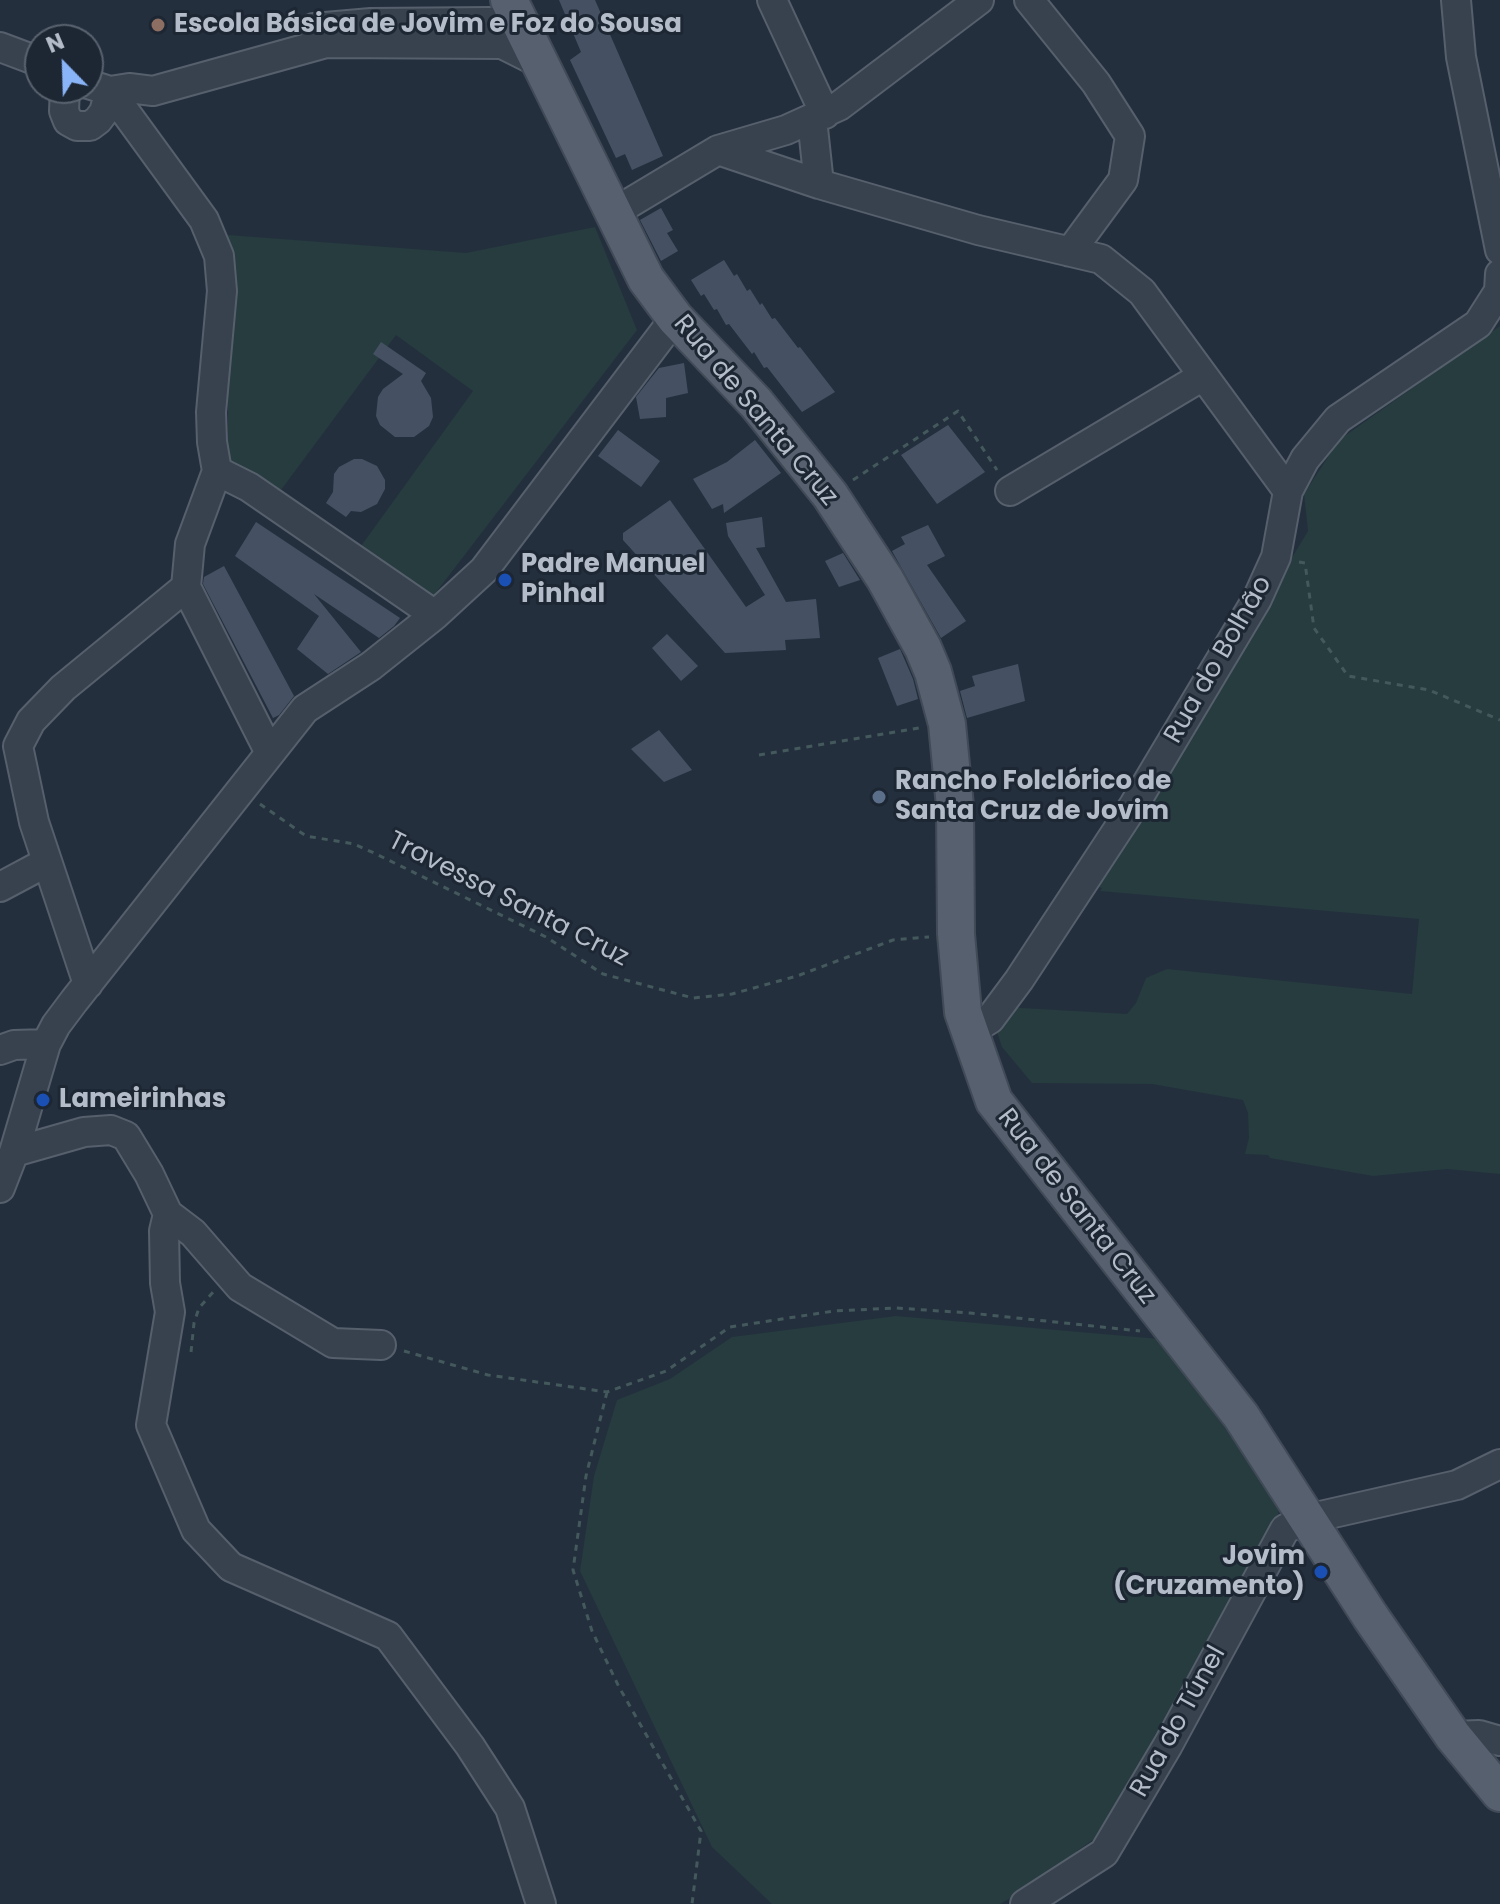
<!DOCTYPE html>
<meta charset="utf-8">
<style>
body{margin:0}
#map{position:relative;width:1500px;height:1904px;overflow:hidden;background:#242f3e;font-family:Poppins,sans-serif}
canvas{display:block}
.north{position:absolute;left:24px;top:24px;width:80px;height:80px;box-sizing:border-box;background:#1d2633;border:2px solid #59626f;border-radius:50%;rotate:337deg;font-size:22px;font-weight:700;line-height:32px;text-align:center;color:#b4bcc9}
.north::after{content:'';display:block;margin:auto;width:28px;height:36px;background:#8ab4f8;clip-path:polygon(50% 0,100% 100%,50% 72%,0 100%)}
</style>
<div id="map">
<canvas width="1500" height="1904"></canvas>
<div class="north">N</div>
</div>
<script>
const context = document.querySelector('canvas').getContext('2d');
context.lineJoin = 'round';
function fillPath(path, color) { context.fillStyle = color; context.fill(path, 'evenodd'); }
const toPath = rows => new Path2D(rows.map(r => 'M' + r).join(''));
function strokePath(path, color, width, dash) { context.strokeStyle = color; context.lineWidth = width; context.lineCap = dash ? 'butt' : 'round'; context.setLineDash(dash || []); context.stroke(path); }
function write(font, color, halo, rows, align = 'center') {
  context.font = font + ' Poppins,sans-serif'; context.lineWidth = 6; context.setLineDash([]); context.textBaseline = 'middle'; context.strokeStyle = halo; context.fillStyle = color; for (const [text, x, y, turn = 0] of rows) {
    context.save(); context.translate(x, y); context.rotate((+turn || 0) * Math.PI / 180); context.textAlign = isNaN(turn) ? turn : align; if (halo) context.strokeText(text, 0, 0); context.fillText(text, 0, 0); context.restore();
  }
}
fillPath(toPath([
 [595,227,637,330,434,595,361,546,473,391,396,335,281,490,228,462,228,235,466,253],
 [1500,326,1500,1174,1447,1169,1373,1176,1270,1158,1268,1155,1245,1154,1249,1138,1248,1113,1243,1100,1152,1084,1032,1083,1002,1047,996,1029,1004,1007,1127,1014,1136,1003,1146,978,1167,969,1412,994,1419,919,1100,891,1102,888,1099,887,1127,830,1308,531,1304,494,1339,440],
 [896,1316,1160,1339,1280,1504,1274,1534,1104,1832,1077,1851,1062,1869,1000,1904,772,1904,712,1847,580,1571,594,1476,617,1400,670,1379,732,1337]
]), '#263c3f');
fillPath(toPath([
 [559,0,595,0,663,156,632,170,625,154,616,158,570,60,581,52],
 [661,208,673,230,667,233,678,251,661,261,640,220],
 [724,260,734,276,737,274,747,291,750,289,760,305,762,303,772,319,775,318,798,348,800,347,835,392,802,412,767,367,764,368,754,352,752,354,729,324,726,325,717,309,714,310,704,294,701,296,691,280],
 [381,342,426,373,421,381,431,398,433,417,429,426,414,437,395,437,380,425,376,416,378,397,383,389,403,374,373,354],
 [684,363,688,393,666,398,666,417,640,419,636,397,651,378,659,368],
 [948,425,985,472,937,504,901,455],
 [618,430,660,461,641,487,598,456],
 [755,440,781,473,724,513,723,504,712,509,693,479,727,462],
 [354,459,362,459,377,466,385,480,385,489,377,504,361,512,351,511,346,517,326,503,333,492,334,474,339,467],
 [670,500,746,607,765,595,728,536,726,523,762,517,765,547,756,548,786,602,816,599,820,638,785,640,786,650,725,653,623,540,623,533],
 [256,522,400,618,394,626,379,638,314,594,361,652,328,674,297,649,319,616,235,556],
 [928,525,945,556,927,565,966,621,941,638,892,551,905,544,901,537],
 [843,553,860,580,839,587,825,561],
 [224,566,294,696,279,715,273,718,203,584,204,577],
 [667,634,698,666,681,681,652,648],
 [900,649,913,679,918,699,897,706,878,658],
 [1018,664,1025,701,967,718,960,691,975,686,972,676],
 [659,730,692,770,664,782,631,749]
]), '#455162');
const minor = toPath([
 [772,0,825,114],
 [1029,0,1096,83,1130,136,1123,180,1070,252],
 [1456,0,1461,57,1500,250],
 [314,28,371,23,491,22,511,23,523,30],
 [0,47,40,62],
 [88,84,110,91,129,88,153,91,326,43,502,44,540,63],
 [65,88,64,111,68,121,77,126,90,126,98,120,104,112,110,91],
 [812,119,819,184],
 [718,150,819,184,978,230,1101,259,1142,292,1288,491],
 [613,213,718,150,786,130,839,106,979,0],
 [217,471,249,487,435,615],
 [1010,491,1203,376],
 [186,587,270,753],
 [0,887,47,862],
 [88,984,34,822,18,746,31,721,63,688,186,587,190,544,217,471,212,442,211,412,222,291,219,256,204,220,110,91],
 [969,1032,990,1019,1019,980,1134,805,1257,599,1276,557,1288,491,1305,459,1338,419,1478,324,1499,291,1500,274],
 [0,1050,14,1045,46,1044],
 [14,1152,84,1132,111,1130,126,1136,149,1174,168,1214,193,1233,240,1287,333,1343,381,1345],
 [0,1188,14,1152,46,1044,56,1025,74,1001,305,709,371,666,435,615,484,570,675,318],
 [168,1214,164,1231,165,1283,170,1312,151,1425,196,1530,231,1567,388,1636,470,1746,510,1808,541,1904],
 [1453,1736,1479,1735,1500,1741],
 [1025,1904,1104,1853,1168,1745,1285,1529,1307,1519,1457,1485,1500,1464]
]);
const major = toPath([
 [509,0,646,279,675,318,756,403,830,495,885,579,923,648,933,672,947,724,955,806,956,934,963,1012,994,1101,1241,1416,1370,1616,1453,1736,1500,1793]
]);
strokePath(minor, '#565f6c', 32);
strokePath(major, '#414a57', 40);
strokePath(toPath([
 [853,480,958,411,997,470],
 [1299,562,1305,563,1314,628,1348,676,1429,690,1500,720],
 [759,755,919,728],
 [260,804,306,836,354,844,374,853,546,937,603,974,693,998,732,994,797,976,893,940,929,937],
 [404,1351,488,1375,607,1392,666,1371,730,1327,834,1311,896,1308,970,1313,1140,1331],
 [191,1352,194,1323,199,1308,214,1291],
 [607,1392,586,1476,573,1570,592,1631,619,1687,701,1831,692,1904]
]), '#44595c', 3, [6, 6]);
strokePath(minor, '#38414e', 28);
strokePath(major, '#56606e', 36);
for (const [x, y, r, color] of [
 [158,25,8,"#8d6e63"],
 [505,580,8,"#1a4fb4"],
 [879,797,8,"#5c6f8a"],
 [43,1100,8,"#1a4fb4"],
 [1321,1572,8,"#1a4fb4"]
]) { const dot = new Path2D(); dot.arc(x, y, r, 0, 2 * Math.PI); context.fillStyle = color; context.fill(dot); strokePath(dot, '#1d2633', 3); }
write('bold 26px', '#b4bcc9', '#1d2633', [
 ["Escola Básica de Jovim e Foz do Sousa",174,25],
 ["Padre Manuel",521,565],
 ["Pinhal",521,595],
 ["Rancho Folclórico de",895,782],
 ["Santa Cruz de Jovim",895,812],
 ["Lameirinhas",59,1100],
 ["Jovim",1305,1557,"right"],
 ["(Cruzamento)",1305,1587,"right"]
], 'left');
write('26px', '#b4bcc9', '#1d2633', [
 ["Rua de Santa Cruz",755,411,50],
 ["Rua do Bolhão",1219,660,-60],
 ["Travessa Santa Cruz",508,900,27],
 ["Rua de Santa Cruz",1076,1207,52],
 ["Rua do Túnel",1179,1722,-61]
]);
</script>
